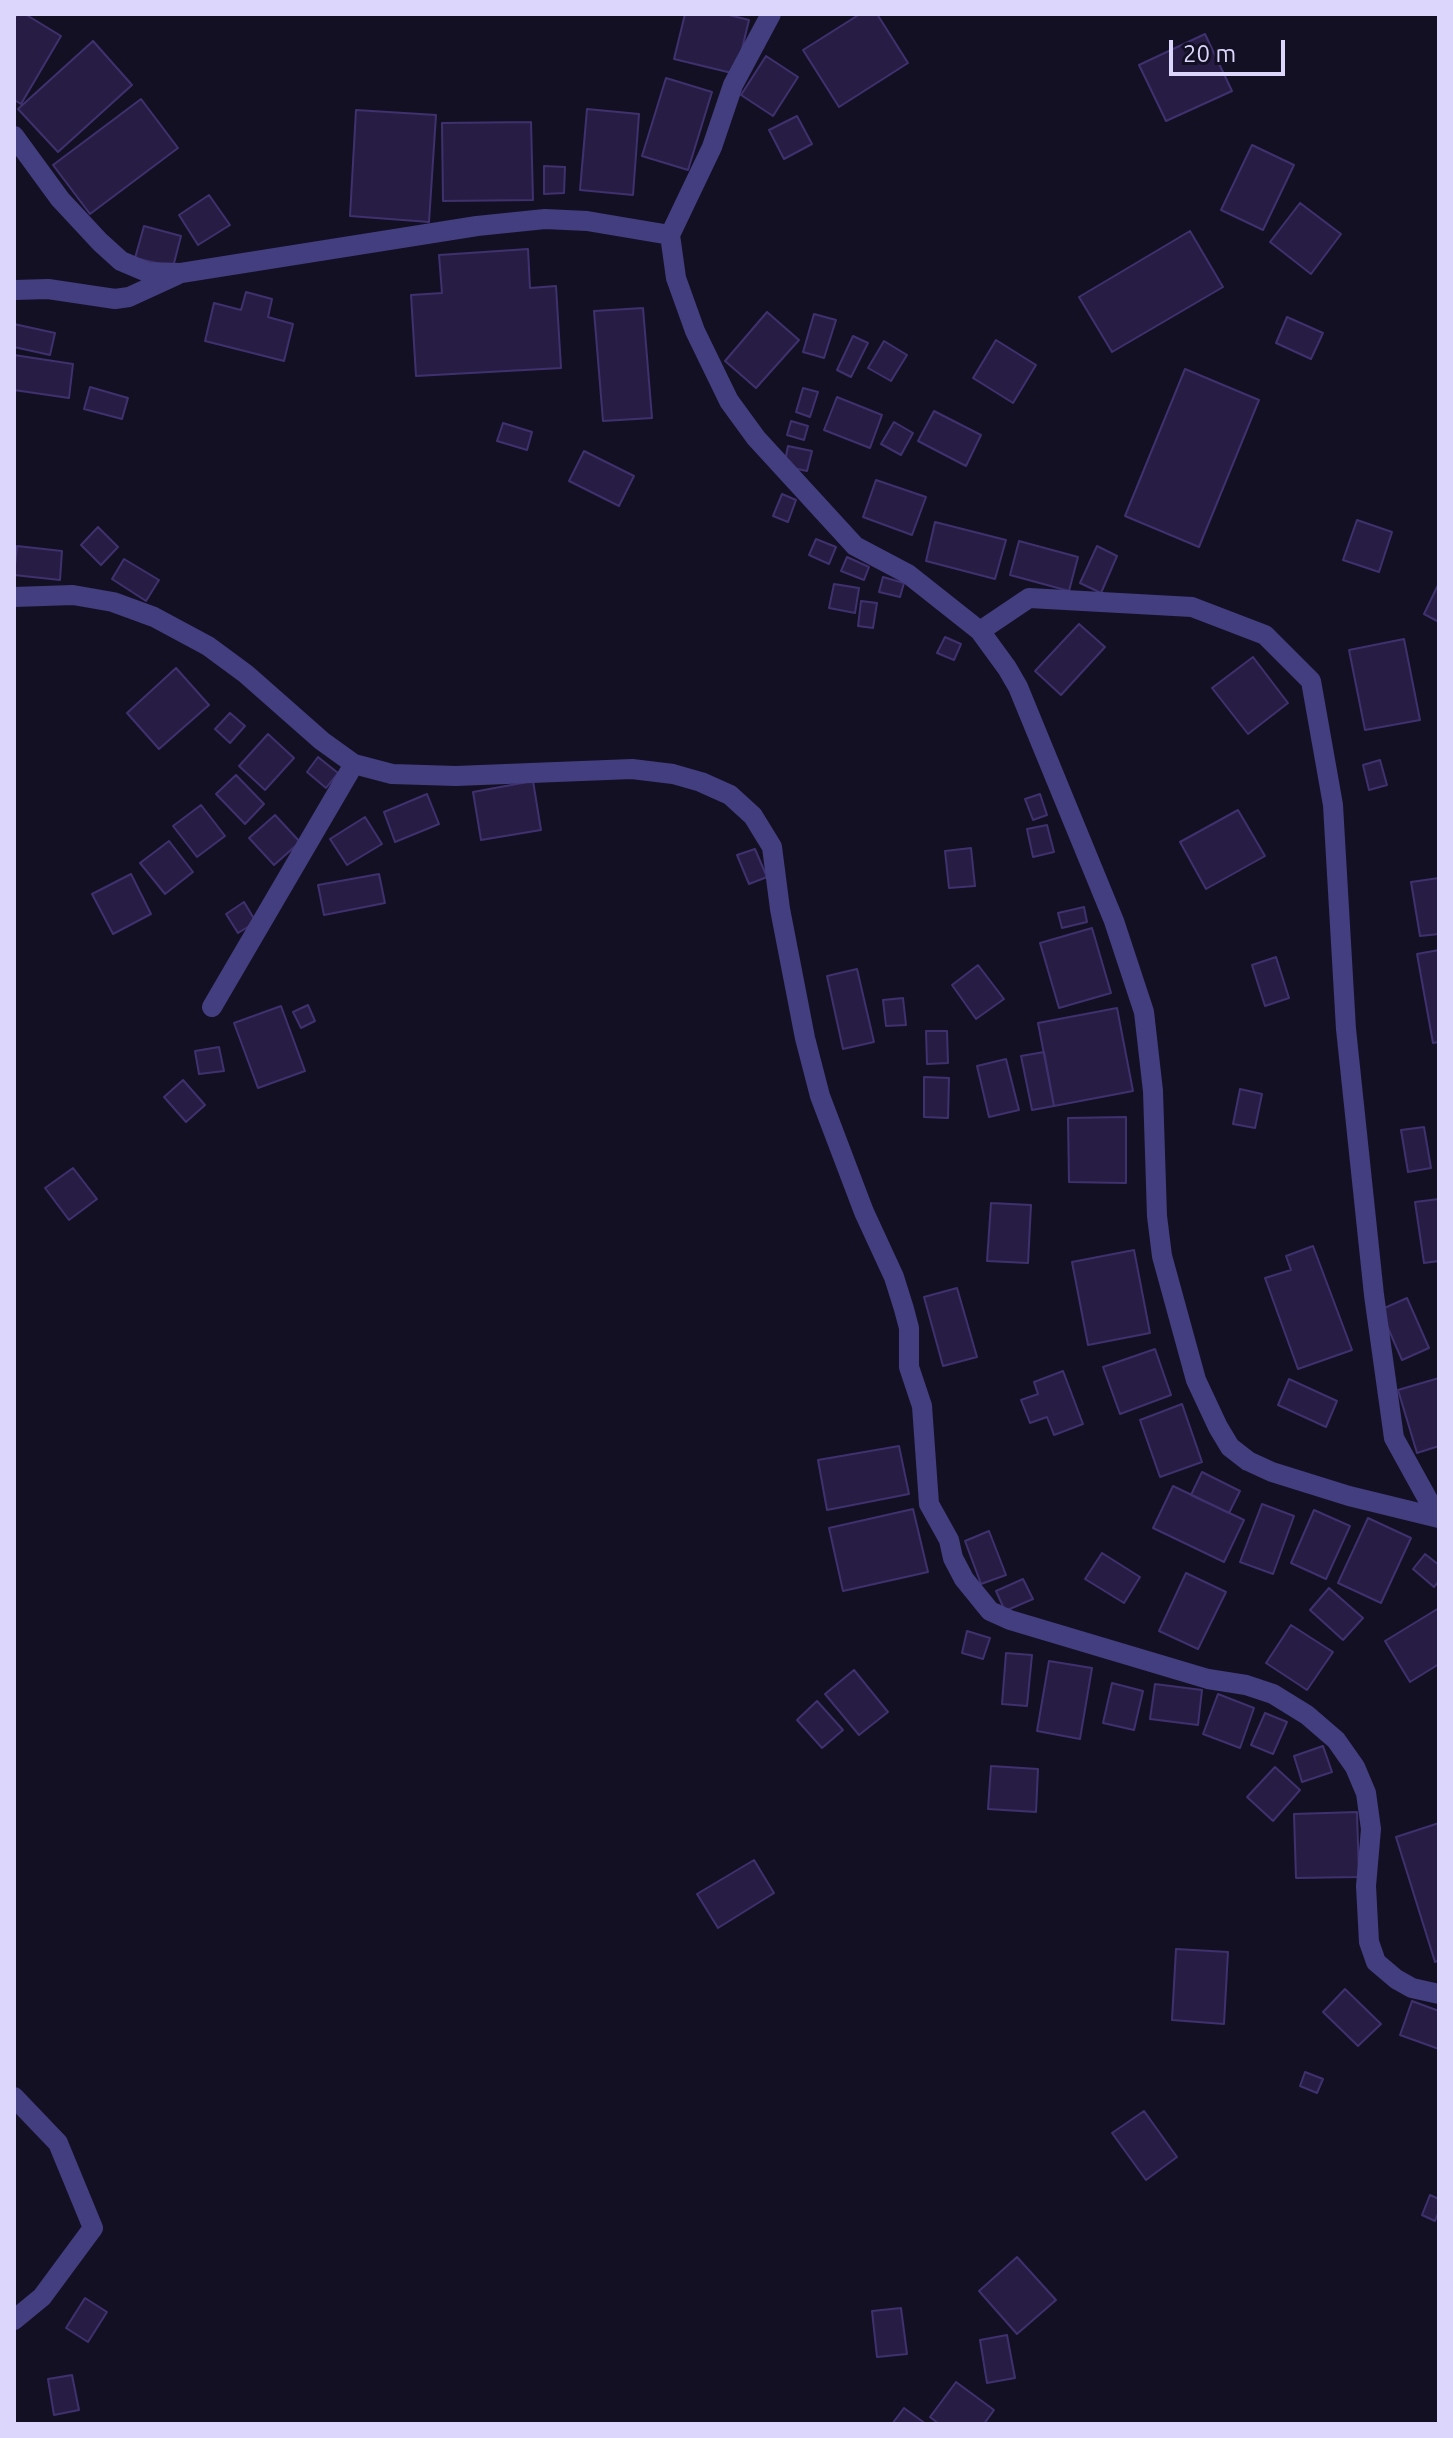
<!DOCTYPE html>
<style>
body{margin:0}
#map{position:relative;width:1453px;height:2438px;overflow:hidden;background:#141024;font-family:Ubuntu,sans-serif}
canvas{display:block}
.frame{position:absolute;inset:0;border:16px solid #dcd6fd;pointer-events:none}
.scale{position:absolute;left:1169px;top:40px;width:116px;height:36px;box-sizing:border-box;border:4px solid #dcd6fd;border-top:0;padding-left:10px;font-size:24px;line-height:28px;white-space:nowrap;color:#dcd6fd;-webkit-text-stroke:6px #141024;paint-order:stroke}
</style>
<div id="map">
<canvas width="1453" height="2438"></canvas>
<div class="frame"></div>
<div class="scale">20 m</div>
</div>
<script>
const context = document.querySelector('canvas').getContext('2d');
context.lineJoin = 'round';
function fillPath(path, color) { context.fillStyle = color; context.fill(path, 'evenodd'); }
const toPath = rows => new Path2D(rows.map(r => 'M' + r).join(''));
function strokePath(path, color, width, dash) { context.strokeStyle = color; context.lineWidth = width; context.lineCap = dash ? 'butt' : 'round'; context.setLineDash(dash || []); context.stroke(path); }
const building = toPath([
 [17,14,25,14,61,36,21,104,14,100,14,19,17,14],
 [685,14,725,14,749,20,736,74,674,59,685,14],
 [860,14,877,14,908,63,839,107,803,50,860,14],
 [1205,34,1232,91,1166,121,1139,65,1205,34],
 [93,41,132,85,58,152,18,109,93,41],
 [766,56,798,77,773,116,741,95,766,56],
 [666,78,712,92,688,170,642,156,666,78],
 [141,99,178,148,90,214,53,165,141,99],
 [587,109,639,114,633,195,580,190,587,109],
 [356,110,436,115,429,222,350,216,356,110],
 [797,116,812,144,784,159,769,130,797,116],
 [531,122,533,200,443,201,442,123,531,122],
 [1252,145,1294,165,1263,230,1221,210,1252,145],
 [544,166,565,167,564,193,544,194,544,166],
 [209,195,230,225,198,245,179,215,209,195],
 [1300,203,1341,234,1311,274,1270,242,1300,203],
 [144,226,181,236,173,267,135,258,144,226],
 [1190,231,1223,287,1112,352,1079,297,1190,231],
 [528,249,530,288,556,286,561,368,416,376,411,295,442,293,439,255,528,249],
 [246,292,272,299,268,317,293,324,284,361,205,341,214,303,241,310,246,292],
 [643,308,652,418,603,421,594,311,643,308],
 [767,312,799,340,756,388,725,361,767,312],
 [814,314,836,320,824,358,803,352,814,314],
 [1287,317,1323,333,1311,359,1276,343,1287,317],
 [14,324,55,333,50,355,14,347,14,324],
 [853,336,868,343,851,377,837,370,853,336],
 [996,340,1036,365,1013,403,973,378,996,340],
 [884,341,907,355,891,381,868,368,884,341],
 [14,355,73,364,69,398,14,390,14,355],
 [1185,369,1259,400,1199,547,1125,516,1185,369],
 [90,387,128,398,122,419,84,409,90,387],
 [803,388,818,392,810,417,796,412,803,388],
 [837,397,882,415,870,448,824,430,837,397],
 [934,411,981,435,966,466,918,441,934,411],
 [791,421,808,426,804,440,787,435,791,421],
 [894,422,913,433,901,455,881,444,894,422],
 [503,423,532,432,527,450,497,441,503,423],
 [788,446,812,451,807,471,784,466,788,446],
 [584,451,634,476,619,506,569,481,584,451],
 [876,480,926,497,912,535,863,517,876,480],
 [782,494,796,500,788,522,773,516,782,494],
 [1357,520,1392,532,1379,572,1343,560,1357,520],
 [935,522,1006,540,995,579,926,561,935,522],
 [98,527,118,547,101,565,81,545,98,527],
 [816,539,836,547,829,564,809,555,816,539],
 [1019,541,1078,557,1069,591,1010,575,1019,541],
 [17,546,62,551,60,580,14,575,17,546],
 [1097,546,1117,556,1101,593,1080,583,1097,546],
 [847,557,869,567,864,580,841,571,847,557],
 [124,559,159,580,146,601,112,579,124,559],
 [883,577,904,583,900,597,879,592,883,577],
 [1439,583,1439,622,1424,614,1439,583],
 [834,584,859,588,855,613,829,608,834,584],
 [861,601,877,603,873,628,858,626,861,601],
 [1079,624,1105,647,1061,695,1035,671,1079,624],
 [945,637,961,644,954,660,937,653,945,637],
 [1404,639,1420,720,1365,730,1349,650,1404,639],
 [1253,657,1288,703,1248,734,1212,688,1253,657],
 [176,668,209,705,159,749,127,713,176,668],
 [230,713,245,726,230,743,215,729,230,713],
 [268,734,294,758,265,790,239,766,268,734],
 [318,757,338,773,326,788,307,772,318,757],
 [1380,760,1387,785,1369,790,1363,765,1380,760],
 [236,775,264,804,245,824,216,794,236,775],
 [533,781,541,830,481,840,473,792,533,781],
 [427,794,439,824,395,842,384,812,427,794],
 [1040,794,1047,815,1033,820,1025,799,1040,794],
 [201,805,225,836,197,857,173,826,201,805],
 [1238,810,1265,856,1206,889,1180,842,1238,810],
 [275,815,300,842,274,865,249,838,275,815],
 [365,817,382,844,347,865,330,839,365,817],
 [1047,825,1054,852,1033,857,1027,829,1047,825],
 [169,841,193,872,165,894,140,863,169,841],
 [971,848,975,886,949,888,945,851,971,848],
 [755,849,767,877,749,884,737,855,755,849],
 [131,874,151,914,113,934,92,894,131,874],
 [379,874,385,903,324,915,318,885,379,874],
 [1439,878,1439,934,1420,936,1411,882,1439,878],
 [244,902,256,922,238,933,226,914,244,902],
 [1084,907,1087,922,1062,928,1058,913,1084,907],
 [1092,928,1111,993,1059,1008,1040,943,1092,928],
 [1439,950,1439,1042,1433,1043,1417,954,1439,950],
 [1276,957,1289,998,1265,1006,1252,965,1276,957],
 [978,965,1004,999,976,1019,952,985,978,965],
 [857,969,874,1042,843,1049,827,976,857,969],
 [903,998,906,1025,886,1026,883,1000,903,998],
 [308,1005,315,1021,301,1028,293,1012,308,1005],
 [281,1006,305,1071,258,1088,234,1023,281,1006],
 [1117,1008,1133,1091,1054,1106,1038,1023,1117,1008],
 [926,1031,947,1031,948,1063,927,1064,926,1031],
 [219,1047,224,1071,199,1074,195,1051,219,1047],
 [1044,1052,1054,1106,1032,1110,1021,1056,1044,1052],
 [1006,1059,1019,1110,989,1117,977,1066,1006,1059],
 [924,1077,949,1078,948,1118,924,1117,924,1077],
 [183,1080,205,1105,186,1122,164,1097,183,1080],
 [1240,1089,1262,1094,1255,1128,1233,1124,1240,1089],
 [1126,1117,1126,1183,1069,1182,1068,1118,1126,1117],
 [1424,1127,1431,1168,1408,1172,1401,1130,1424,1127],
 [73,1168,97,1199,69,1220,45,1188,73,1168],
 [1439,1199,1439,1261,1424,1263,1415,1202,1439,1199],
 [991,1203,1031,1205,1028,1263,987,1261,991,1203],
 [1313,1246,1352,1350,1298,1369,1265,1278,1291,1270,1286,1256,1313,1246],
 [1134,1250,1150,1333,1088,1345,1072,1262,1134,1250],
 [957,1288,977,1357,943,1366,924,1297,957,1288],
 [1407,1298,1429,1348,1402,1360,1380,1310,1407,1298],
 [1155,1349,1171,1395,1120,1414,1103,1367,1155,1349],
 [1063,1371,1083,1424,1054,1435,1047,1417,1030,1423,1021,1400,1038,1394,1034,1382,1063,1371],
 [1439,1378,1439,1446,1417,1453,1398,1390,1439,1378],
 [1289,1379,1337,1401,1326,1427,1278,1405,1289,1379],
 [1182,1404,1202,1462,1160,1477,1140,1420,1182,1404],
 [899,1446,909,1494,827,1510,818,1460,899,1446],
 [1202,1472,1240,1491,1229,1513,1191,1495,1202,1472],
 [1173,1486,1244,1520,1224,1562,1153,1528,1173,1486],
 [1262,1504,1294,1516,1273,1574,1240,1562,1262,1504],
 [913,1509,928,1572,843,1591,829,1528,913,1509],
 [1314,1510,1350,1526,1326,1579,1291,1563,1314,1510],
 [1368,1518,1411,1538,1381,1603,1338,1583,1368,1518],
 [989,1531,1006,1575,981,1584,965,1541,989,1531],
 [1102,1553,1140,1577,1124,1603,1085,1579,1102,1553],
 [1425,1554,1439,1565,1439,1581,1434,1587,1413,1569,1425,1554],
 [1186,1573,1226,1592,1198,1649,1159,1631,1186,1573],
 [1023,1579,1033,1599,1005,1611,996,1591,1023,1579],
 [1329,1588,1363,1618,1343,1640,1310,1610,1329,1588],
 [1439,1608,1439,1664,1410,1682,1385,1641,1439,1608],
 [1291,1625,1333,1652,1307,1690,1266,1663,1291,1625],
 [967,1631,990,1638,983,1659,962,1653,967,1631],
 [1006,1653,1032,1655,1027,1706,1002,1704,1006,1653],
 [1049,1661,1092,1668,1080,1739,1037,1731,1049,1661],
 [854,1670,888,1712,859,1735,825,1694,854,1670],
 [1112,1683,1143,1691,1134,1730,1103,1723,1112,1683],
 [1155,1684,1202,1690,1198,1725,1150,1719,1155,1684],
 [1218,1694,1254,1708,1240,1748,1203,1734,1218,1694],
 [817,1701,843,1730,822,1748,797,1720,817,1701],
 [1265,1713,1287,1722,1273,1754,1251,1745,1265,1713],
 [1323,1746,1332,1772,1302,1782,1294,1756,1323,1746],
 [991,1766,1038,1769,1036,1812,988,1809,991,1766],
 [1275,1767,1300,1790,1273,1821,1247,1797,1275,1767],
 [1357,1812,1359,1877,1296,1878,1294,1814,1357,1812],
 [1439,1823,1439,1960,1435,1962,1396,1837,1439,1823],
 [754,1860,774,1893,718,1928,697,1894,754,1860],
 [1176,1949,1228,1952,1224,2024,1172,2020,1176,1949],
 [1345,1989,1381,2024,1358,2046,1323,2012,1345,1989],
 [1412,2001,1439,2011,1439,2049,1400,2035,1412,2001],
 [1305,2072,1323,2079,1317,2093,1300,2086,1305,2072],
 [1144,2111,1177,2157,1146,2180,1112,2133,1144,2111],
 [1430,2195,1439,2199,1439,2211,1435,2221,1422,2215,1430,2195],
 [1017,2257,1056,2300,1017,2334,979,2291,1017,2257],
 [85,2298,107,2312,88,2342,66,2328,85,2298],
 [901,2308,907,2354,877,2357,872,2311,901,2308],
 [1007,2335,1015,2378,987,2383,980,2340,1007,2335],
 [72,2375,79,2410,54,2415,48,2379,72,2375],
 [956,2382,994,2410,984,2424,939,2424,930,2417,956,2382],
 [904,2408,926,2424,892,2424,904,2408]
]);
fillPath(building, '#271d44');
strokePath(building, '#3f316e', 2);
strokePath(toPath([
 [14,136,60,199,100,242,121,261,147,272,181,273,477,226,545,219,587,221,670,235,676,278,695,331,729,401,756,438,855,546,908,574,980,631,1007,668,1018,687,1114,921,1144,1012,1153,1091,1157,1216,1162,1256,1196,1380,1218,1427,1230,1447,1248,1461,1272,1472,1349,1496,1439,1518],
 [670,235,712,147,733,85,771,14],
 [14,290,48,289,115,299,129,297,177,275],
 [14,597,73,595,113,602,154,617,208,646,246,674,322,741,354,764,392,774,456,776,632,769,673,774,701,782,730,795,753,816,772,847,780,909,805,1038,820,1096,864,1212,894,1277,904,1309,909,1328,909,1367,922,1406,929,1504,949,1540,953,1558,964,1579,990,1611,1010,1620,1208,1679,1246,1685,1273,1694,1307,1715,1336,1740,1355,1767,1366,1793,1371,1829,1366,1886,1369,1942,1376,1962,1396,1979,1412,1988,1439,1994],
 [980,631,1029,598,1192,607,1265,635,1311,681,1333,805,1346,1029,1374,1295,1394,1438,1437,1516],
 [212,1007,354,764],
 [14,2097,58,2143,93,2228,42,2297,14,2320]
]), '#433e80', 20);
</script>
